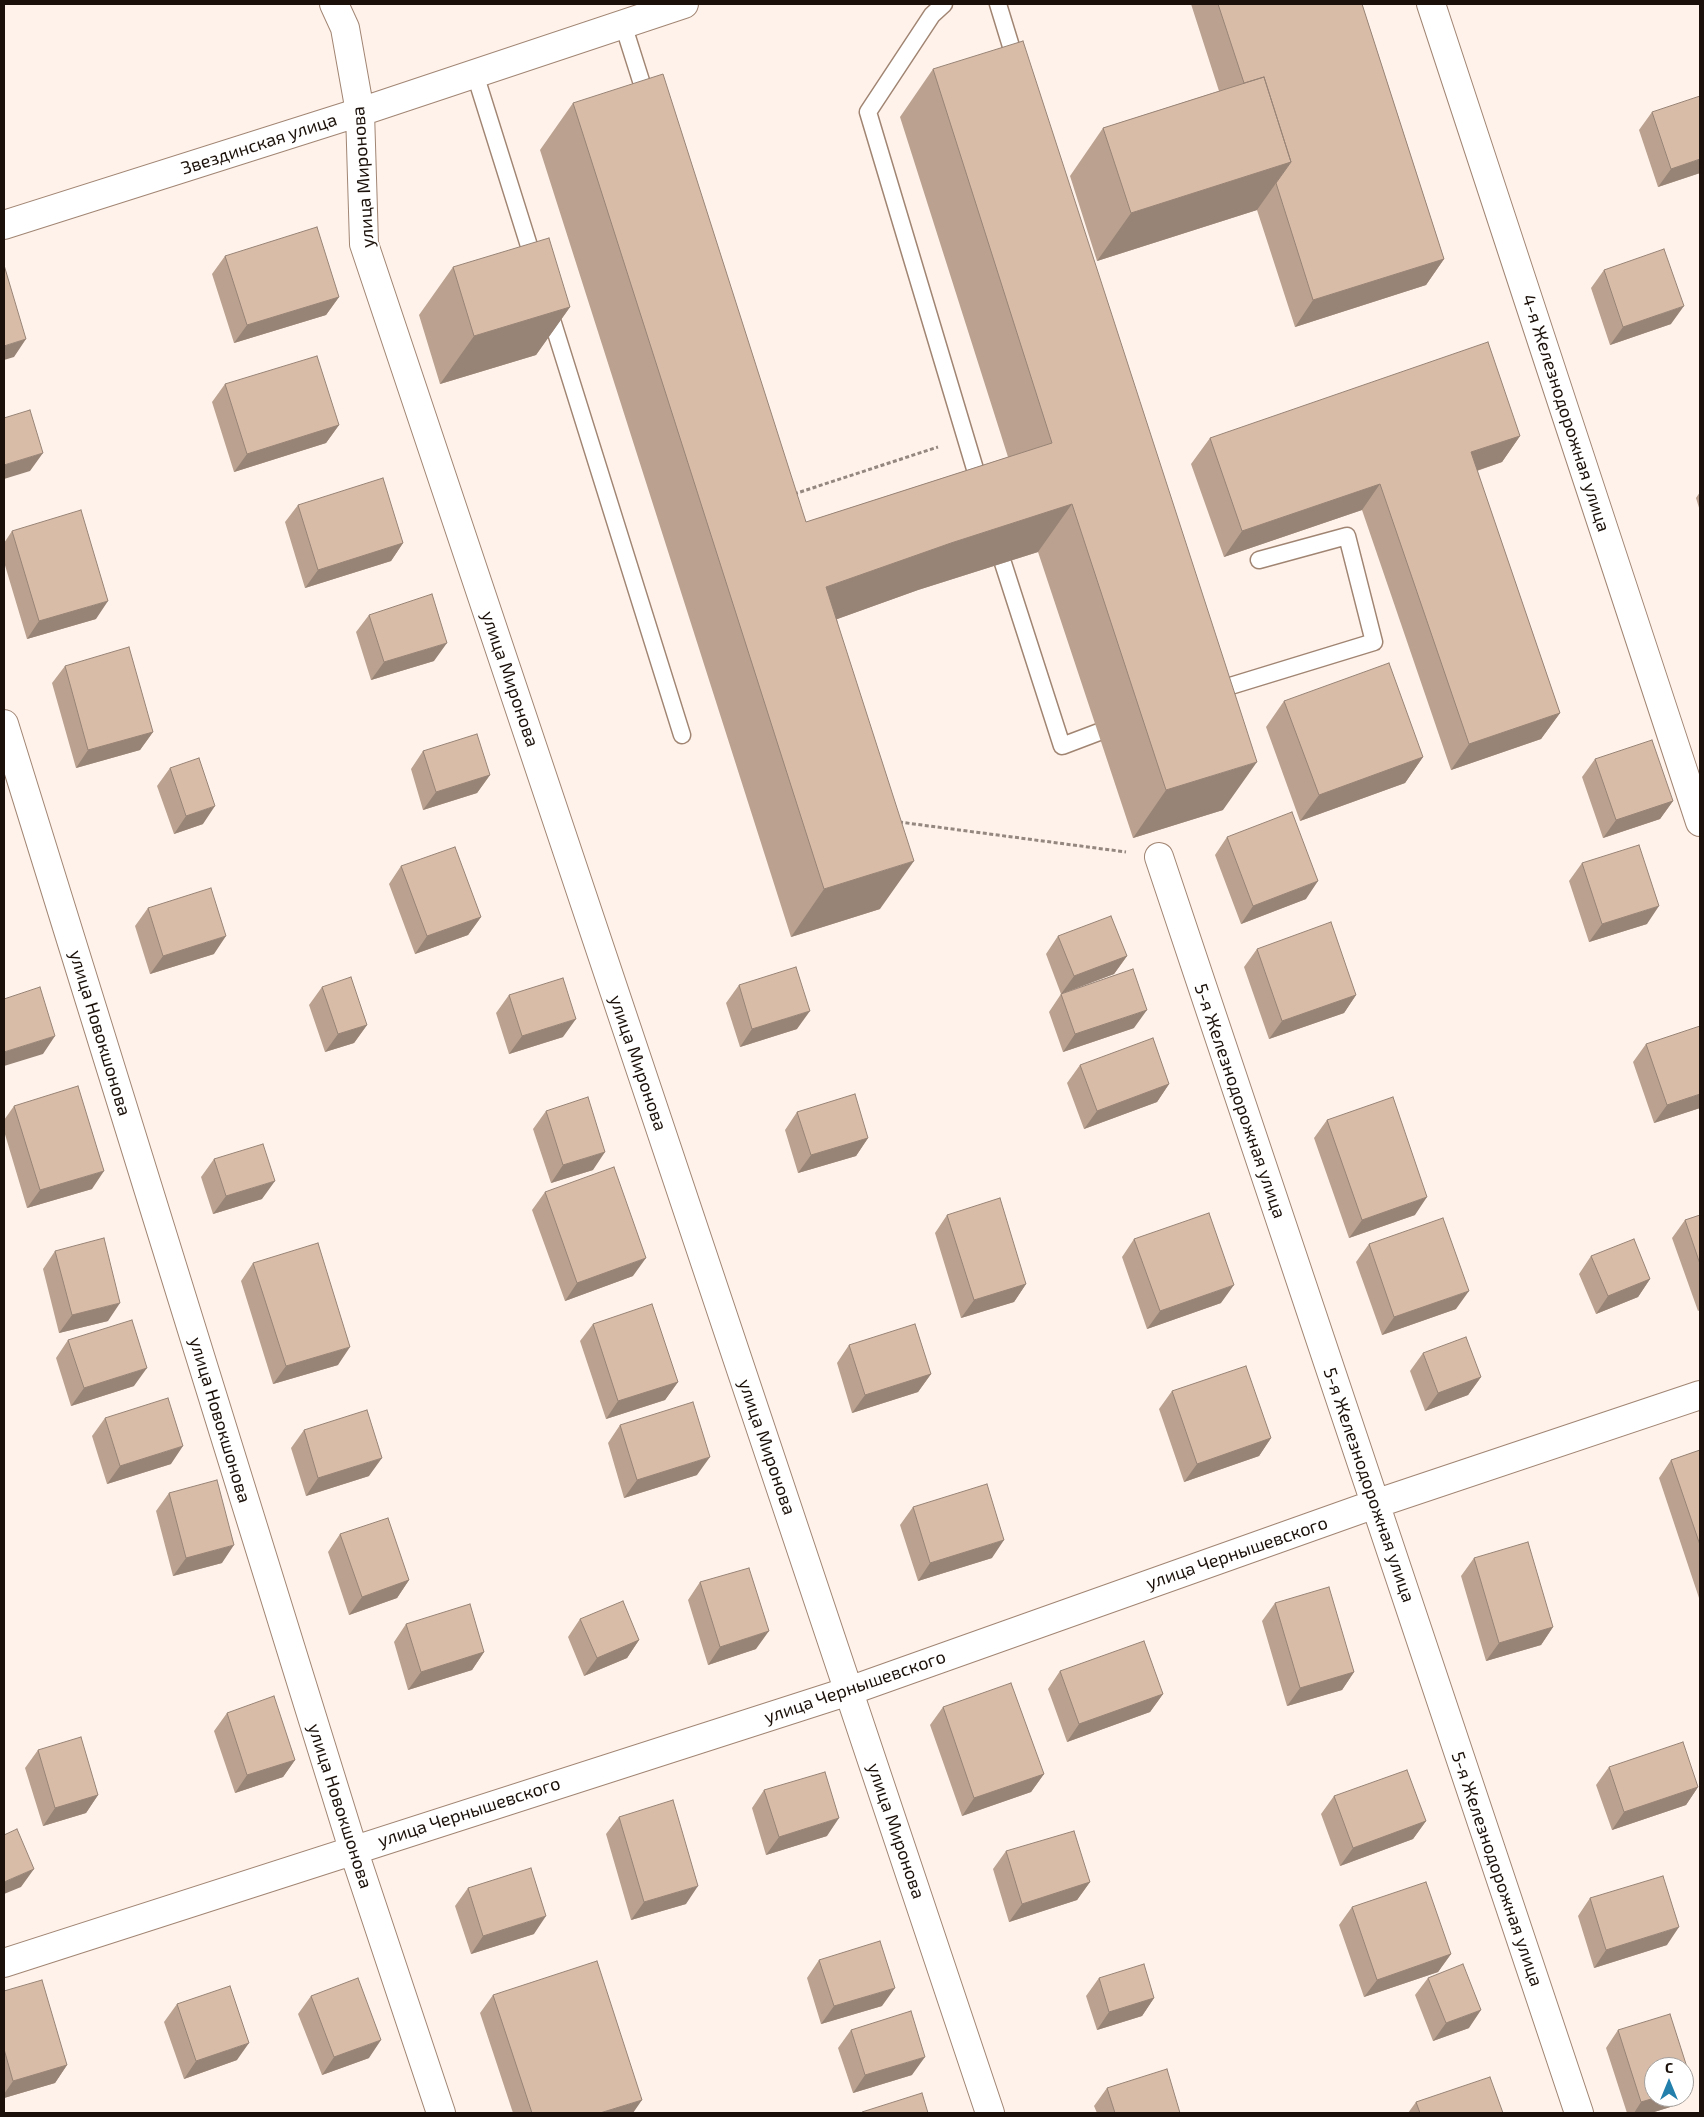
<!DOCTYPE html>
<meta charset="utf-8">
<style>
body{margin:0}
#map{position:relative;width:1704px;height:2117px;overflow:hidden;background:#fff2ea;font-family:"Exo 2",sans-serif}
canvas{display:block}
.frame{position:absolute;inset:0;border:5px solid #1b110a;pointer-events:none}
.north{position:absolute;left:1644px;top:2057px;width:50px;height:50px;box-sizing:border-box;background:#fff;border:1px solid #a4a09d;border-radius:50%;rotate:0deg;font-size:14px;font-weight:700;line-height:20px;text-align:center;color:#1b110a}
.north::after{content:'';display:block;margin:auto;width:18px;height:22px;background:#237fac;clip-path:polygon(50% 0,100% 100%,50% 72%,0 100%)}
</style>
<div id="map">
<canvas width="1704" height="2117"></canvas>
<div class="frame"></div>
<div class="north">С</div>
</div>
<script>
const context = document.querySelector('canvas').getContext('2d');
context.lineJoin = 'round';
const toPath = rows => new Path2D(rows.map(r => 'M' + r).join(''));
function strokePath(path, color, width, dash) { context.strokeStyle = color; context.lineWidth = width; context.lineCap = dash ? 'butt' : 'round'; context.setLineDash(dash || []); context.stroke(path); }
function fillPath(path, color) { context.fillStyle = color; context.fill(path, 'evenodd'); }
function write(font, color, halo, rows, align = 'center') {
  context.font = font + ' "Exo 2",sans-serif'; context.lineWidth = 4; context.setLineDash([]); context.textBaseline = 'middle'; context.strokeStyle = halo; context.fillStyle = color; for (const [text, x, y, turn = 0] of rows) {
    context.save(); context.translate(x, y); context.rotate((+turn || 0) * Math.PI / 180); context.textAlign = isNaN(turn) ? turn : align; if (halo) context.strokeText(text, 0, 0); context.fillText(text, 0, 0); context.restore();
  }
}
const service = toPath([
 [944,4,932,15,868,112,981,489],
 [998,4,1017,66],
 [623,24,648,103],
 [475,74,535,265],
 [548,307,682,735],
 [1003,563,1062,746,1099,732],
 [1214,691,1374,642,1347,536,1259,560]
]);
const minor = toPath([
 [334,4,345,28,360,112,364,244,990,2113],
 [1431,4,1700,822],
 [4,225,360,112,684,4],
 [4,724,353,1849,441,2113],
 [1159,857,1579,2113],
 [4,1963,849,1691,1375,1504,1700,1395]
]);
strokePath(service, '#a18573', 19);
strokePath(minor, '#a18573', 30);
strokePath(toPath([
 [794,494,938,447],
 [899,822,1126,852]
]), '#938780', 3, [4, 2.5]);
strokePath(service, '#fff', 16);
strokePath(minor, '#fff', 28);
fillPath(toPath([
 [1191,4,1362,4,1444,259,1426,285,1295,327,1257,210,1097,261,1070,176,1103,128,1219,91],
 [933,69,1223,810,1133,838,1038,552,918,590,837,619,880,909,791,937,540,150,573,103,806,522,1008,457,900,117],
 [1652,112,1700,173,1658,187,1639,130],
 [225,256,339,297,326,315,234,343,212,274],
 [453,267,570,307,536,355,440,384,419,315],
 [1604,270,1671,324,1610,345,1591,288],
 [225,384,339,425,326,443,234,472,212,402],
 [1520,436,1502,462,1477,471,1560,713,1541,739,1451,770,1362,510,1224,557,1191,464,1210,438],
 [1700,492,1700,511,1696,498],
 [298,505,403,543,391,561,305,588,285,522],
 [12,531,96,619,27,639,4,562,4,543],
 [369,615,434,661,371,680,356,632],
 [65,666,153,732,140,750,76,768,52,683],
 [1284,701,1423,757,1405,783,1300,821,1266,727],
 [423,751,490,775,477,793,423,810,411,769],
 [1595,759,1673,801,1660,819,1603,838,1582,777],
 [170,768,203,824,174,834,157,786],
 [1227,837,1306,899,1241,924,1215,855],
 [1582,863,1647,924,1589,942,1569,881],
 [401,866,481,917,468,935,415,954,389,884],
 [148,908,214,954,150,974,135,926],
 [1058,936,1127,956,1114,974,1061,994,1046,954],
 [1257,949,1356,995,1344,1013,1269,1039,1244,967],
 [739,985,797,1029,740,1047,726,1003],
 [322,987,367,1025,354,1043,325,1052,309,1005],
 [1061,994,1134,1028,1063,1052,1049,1012],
 [509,995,563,1037,509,1054,496,1013],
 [1646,1044,1700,1108,1654,1123,1633,1062],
 [1080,1065,1169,1084,1157,1102,1084,1129,1067,1083],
 [14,1106,92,1189,27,1208,4,1131,4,1120],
 [546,1111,593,1170,551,1183,533,1129],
 [797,1112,868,1138,856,1156,798,1173,785,1130],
 [1327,1120,1415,1215,1349,1238,1314,1138],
 [214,1159,262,1199,213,1214,201,1177],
 [545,1192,633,1276,565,1301,532,1210],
 [947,1215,1026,1284,1014,1302,961,1318,935,1233],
 [1700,1215,1700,1310,1698,1311,1672,1238,1685,1220],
 [1134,1239,1221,1303,1147,1329,1122,1257],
 [1369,1244,1456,1309,1382,1335,1356,1262],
 [55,1251,108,1321,59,1333,43,1269],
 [1591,1256,1650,1279,1638,1297,1596,1314,1579,1274],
 [253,1263,338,1365,273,1384,241,1281],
 [593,1324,678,1382,665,1400,606,1419,580,1341],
 [68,1340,134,1386,71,1406,56,1358],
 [849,1345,931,1374,918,1392,852,1413,837,1363],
 [1423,1353,1481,1377,1468,1395,1425,1411,1410,1371],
 [1172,1391,1271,1438,1259,1456,1184,1482,1159,1409],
 [105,1418,171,1464,107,1484,92,1436],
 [620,1425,697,1475,624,1498,608,1443],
 [304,1430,369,1476,306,1496,291,1448],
 [1700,1450,1700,1601,1659,1478,1671,1460],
 [169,1493,222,1563,173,1576,156,1511],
 [913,1507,992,1558,918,1581,900,1525],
 [340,1534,409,1580,397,1598,349,1615,328,1552],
 [1474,1558,1553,1627,1541,1645,1486,1661,1461,1576],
 [700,1582,756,1649,708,1665,688,1600],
 [1275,1603,1354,1672,1342,1690,1287,1706,1262,1621],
 [580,1619,639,1640,627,1658,584,1676,568,1637],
 [406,1624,484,1652,472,1670,408,1690,394,1642],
 [1060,1671,1163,1694,1150,1712,1067,1742,1048,1689],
 [943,1707,1044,1774,1031,1792,962,1816,930,1725],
 [227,1713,295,1760,283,1777,235,1793,214,1731],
 [38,1750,98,1795,86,1813,43,1826,25,1768],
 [1609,1767,1698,1787,1686,1805,1612,1830,1596,1785],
 [764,1790,827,1836,766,1855,752,1808],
 [1334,1796,1426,1821,1413,1839,1340,1866,1321,1814],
 [619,1817,686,1904,631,1920,606,1834],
 [1006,1851,1090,1882,1077,1900,1009,1922,993,1869],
 [468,1888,534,1934,471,1954,455,1906],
 [1590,1898,1667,1945,1594,1968,1578,1916],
 [1352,1907,1451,1954,1438,1972,1364,1997,1339,1925],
 [819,1960,882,2006,821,2024,807,1978],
 [1099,1978,1154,1998,1142,2016,1097,2030,1086,1996],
 [1428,1978,1469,2028,1433,2041,1415,1995],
 [4,1991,67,2065,55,2083,4,2098],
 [493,1995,633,2113,513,2113,480,2013],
 [311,1996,369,2058,322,2075,298,2014],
 [177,2004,237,2060,184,2079,164,2022],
 [851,2030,912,2075,853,2093,838,2048],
 [1618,2030,1693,2086,1680,2104,1651,2113,1627,2113,1606,2048],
 [1107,2088,1180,2113,1097,2113,1094,2106],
 [1416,2102,1503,2113,1408,2113]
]), '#bba290');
fillPath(toPath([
 [1700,159,1700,173,1658,187,1671,169],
 [1291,162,1257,210,1097,261,1131,213],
 [1444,259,1426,285,1295,327,1313,300],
 [339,297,326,315,234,343,247,325],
 [1684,306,1671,324,1610,345,1623,327],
 [570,307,536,355,440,384,474,336],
 [26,339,14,357,4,360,4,346],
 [339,425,326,443,234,472,247,454],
 [1520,436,1502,462,1452,479,1471,452],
 [43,453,30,471,4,479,4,465],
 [1380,484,1362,510,1224,557,1242,531],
 [1072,504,1038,552,918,590,793,635,826,587,951,543],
 [403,543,391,561,305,588,318,570],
 [108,601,96,619,27,639,39,621],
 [447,643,434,661,371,680,384,662],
 [1560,713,1541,739,1451,770,1469,744],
 [153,732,140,750,76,768,88,750],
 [1423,757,1405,783,1300,821,1319,795],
 [1257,762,1223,810,1133,838,1166,790],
 [490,775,477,793,423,810,436,792],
 [1673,801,1660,819,1603,838,1616,820],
 [215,806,203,824,174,834,186,816],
 [914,861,880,909,791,937,824,889],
 [1318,881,1306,899,1241,924,1253,906],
 [1659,906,1647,924,1589,942,1602,924],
 [481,917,468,935,415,954,427,936],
 [226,936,214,954,150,974,163,956],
 [1127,956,1114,974,1061,994,1074,976],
 [1356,995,1344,1013,1269,1039,1282,1021],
 [1147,1010,1134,1028,1063,1052,1075,1034],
 [810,1011,797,1029,740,1047,752,1029],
 [576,1019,563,1037,509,1054,522,1036],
 [367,1025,354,1043,325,1052,338,1034],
 [55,1036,43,1054,4,1066,4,1052],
 [1169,1084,1157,1102,1084,1129,1097,1111],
 [1700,1094,1700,1108,1654,1123,1667,1105],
 [868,1138,856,1156,798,1173,811,1155],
 [605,1152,593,1170,551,1183,563,1165],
 [104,1171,92,1189,27,1208,40,1190],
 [275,1181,262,1199,213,1214,226,1196],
 [1427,1197,1415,1215,1349,1238,1362,1220],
 [646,1258,633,1276,565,1301,577,1283],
 [1650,1279,1638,1297,1596,1314,1608,1296],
 [1026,1284,1014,1302,961,1318,974,1300],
 [1234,1285,1221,1303,1147,1329,1160,1311],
 [1469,1291,1456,1309,1382,1335,1394,1317],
 [120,1303,108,1321,59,1333,72,1315],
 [350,1347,338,1365,273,1384,286,1366],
 [147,1368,134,1386,71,1406,84,1388],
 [931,1374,918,1392,852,1413,865,1395],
 [1481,1377,1468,1395,1425,1411,1438,1393],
 [678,1382,665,1400,606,1419,618,1401],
 [1271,1438,1259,1456,1184,1482,1197,1464],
 [183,1446,171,1464,107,1484,120,1466],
 [710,1457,697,1475,624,1498,637,1480],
 [382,1458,369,1476,306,1496,318,1478],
 [1004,1540,992,1558,918,1581,930,1563],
 [234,1545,222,1563,173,1576,186,1558],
 [409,1580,397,1598,349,1615,362,1597],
 [1553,1627,1541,1645,1486,1661,1499,1643],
 [769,1631,756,1649,708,1665,720,1647],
 [639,1640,627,1658,584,1676,597,1658],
 [484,1652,472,1670,408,1690,421,1672],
 [1354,1672,1342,1690,1287,1706,1300,1688],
 [1163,1694,1150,1712,1067,1742,1079,1724],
 [295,1760,283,1777,235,1793,247,1775],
 [1044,1774,1031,1792,962,1816,974,1798],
 [1698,1787,1686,1805,1612,1830,1624,1812],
 [98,1795,86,1813,43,1826,55,1808],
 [839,1818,827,1836,766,1855,779,1837],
 [1426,1821,1413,1839,1340,1866,1353,1848],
 [34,1869,21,1887,4,1894,4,1882],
 [1090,1882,1077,1900,1009,1922,1022,1904],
 [698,1886,686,1904,631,1920,644,1902],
 [546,1916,534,1934,471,1954,483,1936],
 [1679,1927,1667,1945,1594,1968,1606,1950],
 [1451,1954,1438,1972,1364,1997,1377,1980],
 [895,1988,882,2006,821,2024,834,2006],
 [1154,1998,1142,2016,1097,2030,1109,2012],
 [1481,2010,1469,2028,1433,2041,1446,2023],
 [381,2040,369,2058,322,2075,334,2057],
 [249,2043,237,2060,184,2079,196,2061],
 [925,2057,912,2075,853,2093,865,2075],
 [67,2065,55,2083,4,2098,4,2094,13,2081],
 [1693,2086,1680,2104,1651,2113,1634,2113,1641,2102,1658,2097,1684,2097,1684,2089],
 [642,2100,633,2113,600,2113]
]), '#988476');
const building = toPath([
 [1218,4,1362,4,1444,259,1313,300,1276,183,1291,162,1264,77,1244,83,1218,4],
 [1023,41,1257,762,1166,790,1072,504,951,543,826,587,914,861,824,889,573,103,663,74,806,522,1052,443,933,69,1023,41],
 [1264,77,1291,162,1131,213,1103,128,1264,77],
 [1700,96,1700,159,1671,169,1652,112,1700,96],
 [317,227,339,297,247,325,225,256,317,227],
 [549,238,570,307,474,336,453,267,549,238],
 [1664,249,1684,306,1623,327,1604,270,1664,249],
 [4,265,26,339,4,346,4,265],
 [1488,342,1520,436,1471,452,1560,713,1469,744,1380,484,1242,531,1210,438,1488,342],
 [317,356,339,425,247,454,225,384,317,356],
 [30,410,43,453,4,465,4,418,30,410],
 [383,478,403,543,318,570,298,505,383,478],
 [81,510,108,601,39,621,12,531,81,510],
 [432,594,447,643,384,662,369,615,432,594],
 [129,647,153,732,88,750,65,666,129,647],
 [1389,663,1423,757,1319,795,1284,701,1389,663],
 [477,734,490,775,436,792,423,751,477,734],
 [1652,740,1673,801,1616,820,1595,759,1652,740],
 [199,758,215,806,186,816,170,768,199,758],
 [1292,812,1318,881,1253,906,1227,837,1292,812],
 [1639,845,1659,906,1602,924,1582,863,1639,845],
 [455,847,481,917,427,936,401,866,455,847],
 [211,888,226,936,163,956,148,908,211,888],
 [1111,916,1127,956,1074,976,1058,936,1111,916],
 [1331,922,1356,995,1282,1021,1257,949,1331,922],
 [796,967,810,1011,752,1029,739,985,796,967],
 [1133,969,1147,1010,1075,1034,1061,994,1133,969],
 [351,977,367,1025,338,1034,322,987,351,977],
 [563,978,576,1019,522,1036,509,995,563,978],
 [40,987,55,1036,4,1052,4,999,40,987],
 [1700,1026,1700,1094,1667,1105,1646,1044,1700,1026],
 [1153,1038,1169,1084,1097,1111,1080,1065,1153,1038],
 [78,1086,104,1171,40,1190,14,1106,78,1086],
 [855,1094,868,1138,811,1155,797,1112,855,1094],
 [588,1097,605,1152,563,1165,546,1111,588,1097],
 [1393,1097,1427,1197,1362,1220,1327,1120,1393,1097],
 [263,1144,275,1181,226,1196,214,1159,263,1144],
 [614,1167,646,1258,577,1283,545,1192,614,1167],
 [1000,1198,1026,1284,974,1300,947,1215,1000,1198],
 [1209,1213,1234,1285,1160,1311,1134,1239,1209,1213],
 [1700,1215,1700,1264,1685,1220,1700,1215],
 [1443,1218,1469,1291,1394,1317,1369,1244,1443,1218],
 [104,1238,120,1303,72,1315,55,1251,104,1238],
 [1634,1239,1650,1279,1608,1296,1591,1256,1634,1239],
 [318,1243,350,1347,286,1366,253,1263,318,1243],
 [652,1304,678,1382,618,1401,593,1324,652,1304],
 [132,1320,147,1368,84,1388,68,1340,132,1320],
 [915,1324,931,1374,865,1395,849,1345,915,1324],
 [1466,1337,1481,1377,1438,1393,1423,1353,1466,1337],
 [1246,1366,1271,1438,1197,1464,1172,1391,1246,1366],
 [168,1398,183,1446,120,1466,105,1418,168,1398],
 [693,1402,710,1457,637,1480,620,1425,693,1402],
 [367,1410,382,1458,318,1478,304,1430,367,1410],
 [1700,1450,1700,1545,1671,1460,1700,1450],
 [217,1480,234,1545,186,1558,169,1493,217,1480],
 [987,1484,1004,1540,930,1563,913,1507,987,1484],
 [388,1518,409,1580,362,1597,340,1534,388,1518],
 [1528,1542,1553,1627,1499,1643,1474,1558,1528,1542],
 [749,1568,769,1631,720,1647,700,1582,749,1568],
 [1329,1587,1354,1672,1300,1688,1275,1603,1329,1587],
 [623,1601,639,1640,597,1658,580,1619,623,1601],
 [470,1604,484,1652,421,1672,406,1624,470,1604],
 [1144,1641,1163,1694,1079,1724,1060,1671,1144,1641],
 [1011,1683,1044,1774,974,1798,943,1707,1011,1683],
 [274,1696,295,1760,247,1775,227,1713,274,1696],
 [81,1737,98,1795,55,1808,38,1750,81,1737],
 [1683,1742,1698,1787,1624,1812,1609,1767,1683,1742],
 [1407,1770,1426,1821,1353,1848,1334,1796,1407,1770],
 [825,1772,839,1818,779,1837,764,1790,825,1772],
 [673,1800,698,1886,644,1902,619,1817,673,1800],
 [17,1829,34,1869,4,1882,4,1835,17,1829],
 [1074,1831,1090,1882,1022,1904,1006,1851,1074,1831],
 [531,1868,546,1916,483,1936,468,1888,531,1868],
 [1663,1876,1679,1927,1606,1950,1590,1898,1663,1876],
 [1426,1882,1451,1954,1377,1980,1352,1907,1426,1882],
 [880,1941,895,1988,834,2006,819,1960,880,1941],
 [597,1961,642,2100,600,2113,532,2113,493,1995,597,1961],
 [1144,1964,1154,1998,1109,2012,1099,1978,1144,1964],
 [1463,1964,1481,2010,1446,2023,1428,1978,1463,1964],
 [358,1978,381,2040,334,2057,311,1996,358,1978],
 [42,1980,67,2065,13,2081,4,2049,4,1991,42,1980],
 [230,1986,249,2043,196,2061,177,2004,230,1986],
 [911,2011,925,2057,865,2075,851,2030,911,2011],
 [1670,2014,1693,2086,1684,2089,1684,2067,1654,2067,1654,2097,1658,2097,1641,2102,1618,2030,1670,2014],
 [1167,2069,1180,2113,1115,2113,1107,2088,1167,2069],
 [1490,2077,1503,2113,1420,2113,1416,2102,1490,2077],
 [922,2093,928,2113,863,2113,862,2112,922,2093]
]);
fillPath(building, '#d9bca8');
strokePath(building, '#988476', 1);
write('18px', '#1b110a', '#fff', [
 ["Звездинская улица",259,144,-18],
 ["улица Миронова",363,177,-94],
 ["4-я Железнодорожная улица",1566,413,72],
 ["улица Миронова",510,679,71],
 ["улица Новокшонова",100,1033,73],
 ["улица Миронова",638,1063,71],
 ["5-я Железнодорожная улица",1240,1101,71],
 ["улица Новокшонова",220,1420,73],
 ["улица Миронова",767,1447,71],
 ["5-я Железнодорожная улица",1369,1485,71],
 ["улица Чернышевского",1237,1553,-19],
 ["улица Чернышевского",855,1687,-19],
 ["улица Новокшонова",340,1806,72],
 ["улица Чернышевского",469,1812,-18],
 ["улица Миронова",896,1831,71],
 ["5-я Железнодорожная улица",1497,1869,71]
]);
</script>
